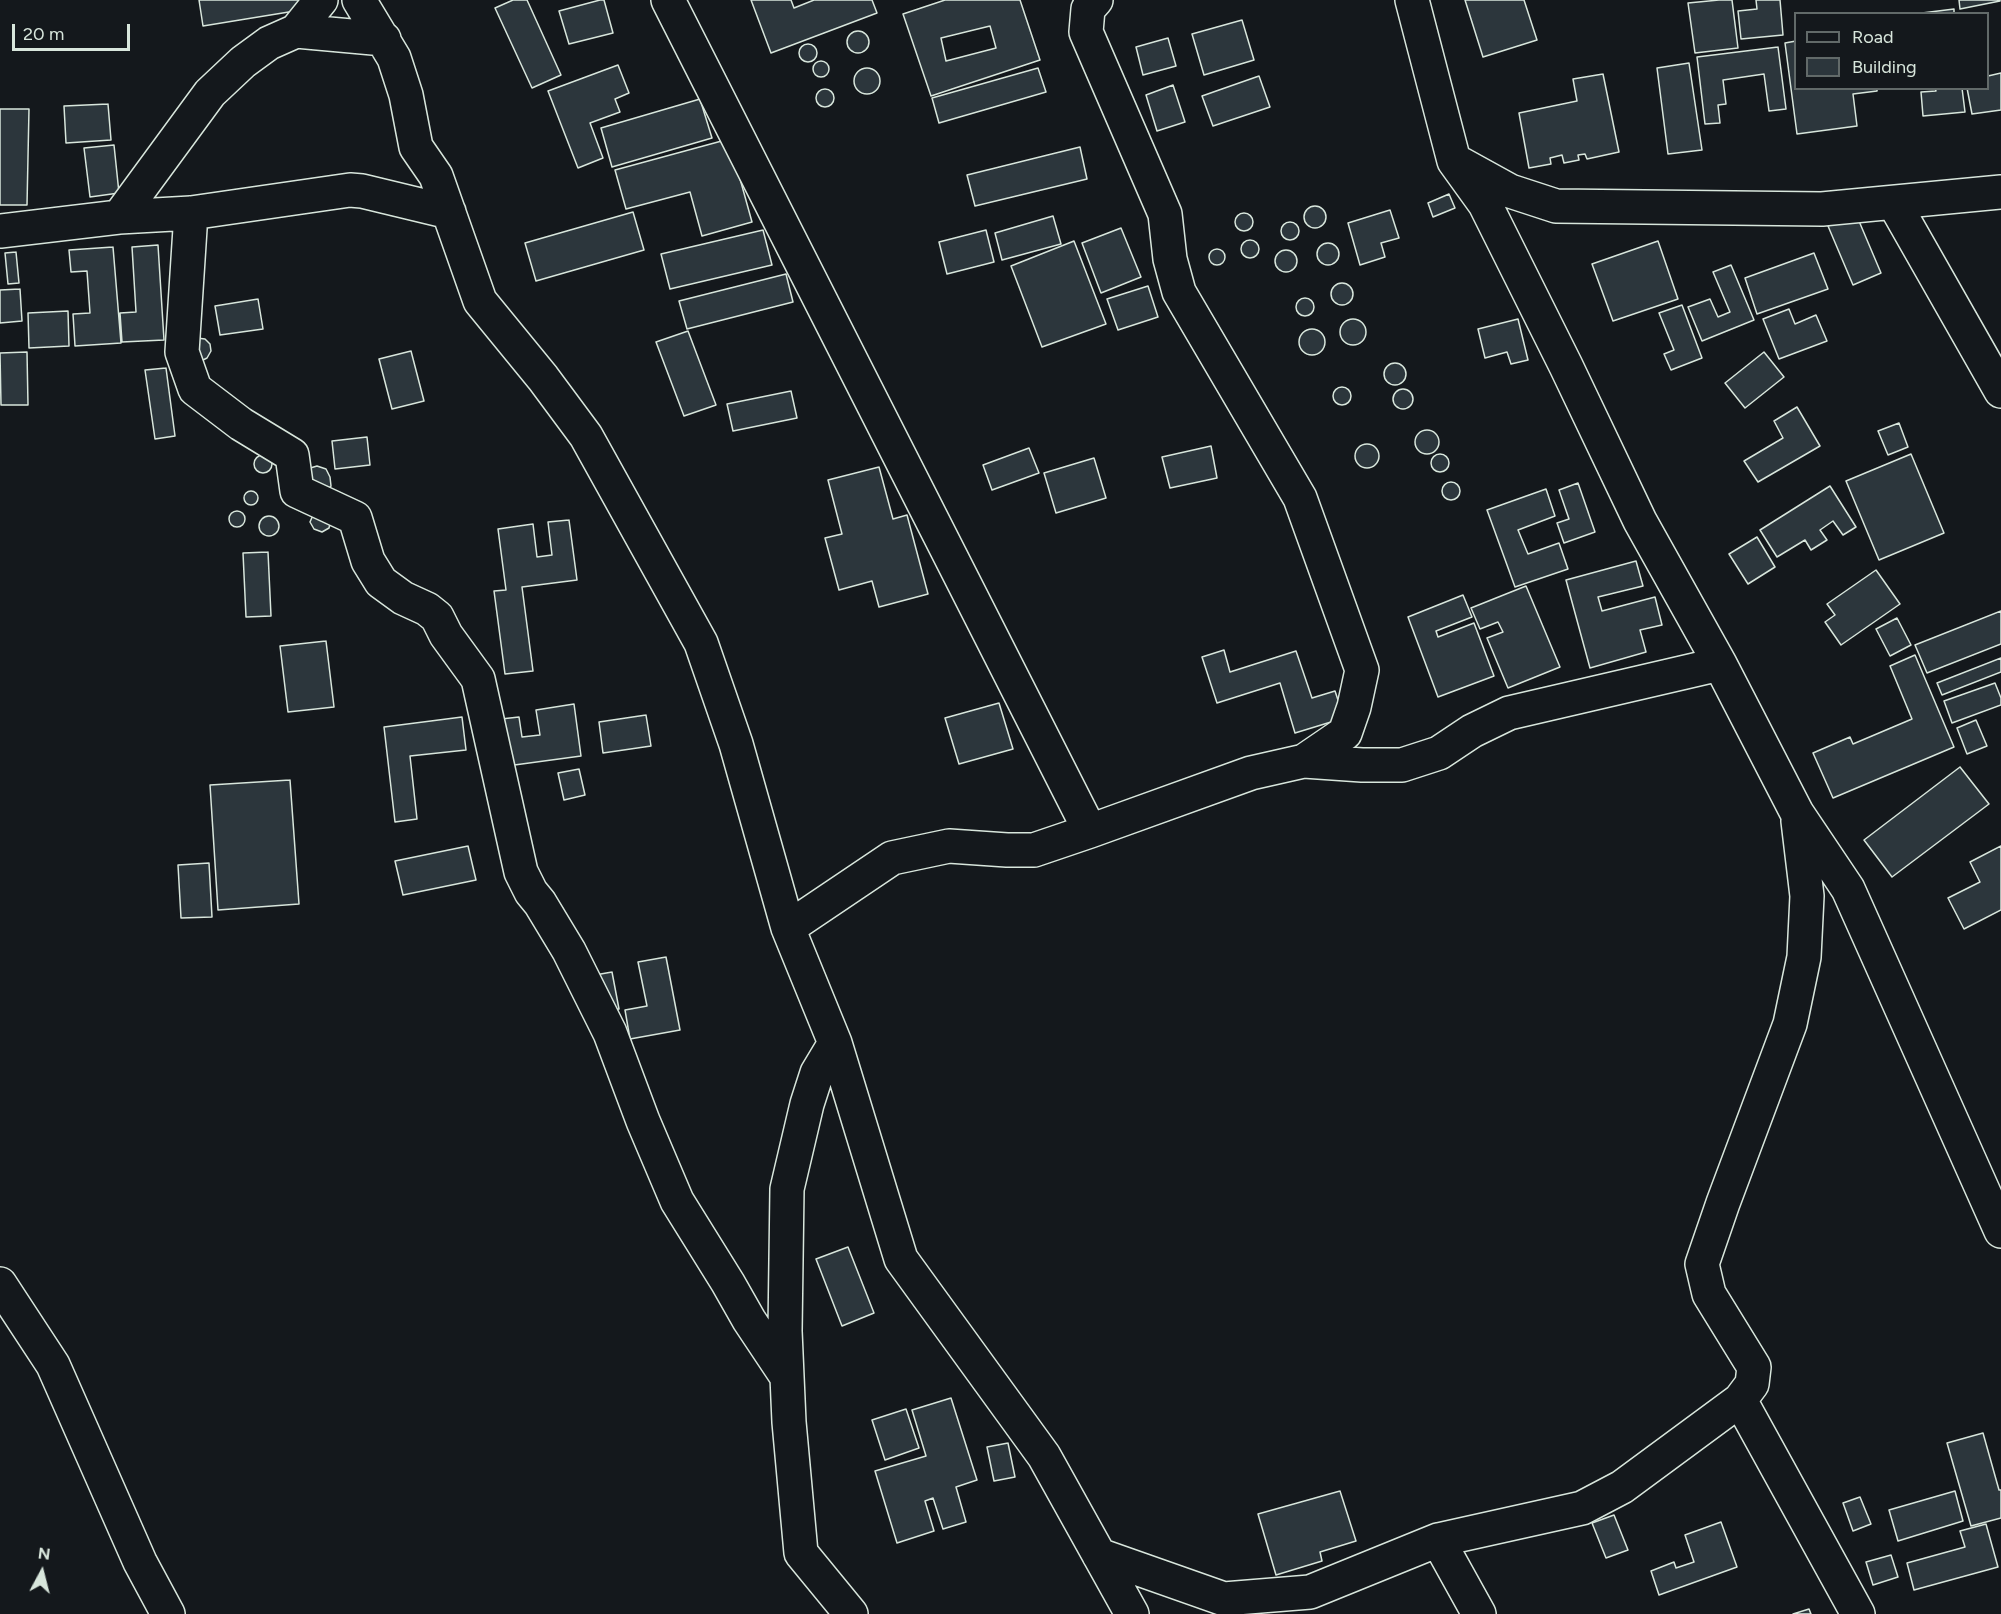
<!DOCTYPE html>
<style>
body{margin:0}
#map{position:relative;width:2001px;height:1614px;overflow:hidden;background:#14181c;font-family:Figtree,sans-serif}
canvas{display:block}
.legend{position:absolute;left:1794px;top:12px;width:195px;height:78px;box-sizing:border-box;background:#14181c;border:2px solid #626a69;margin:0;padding:8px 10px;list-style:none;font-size:18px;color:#d8e6dc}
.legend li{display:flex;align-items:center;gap:12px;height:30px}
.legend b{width:30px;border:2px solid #626a69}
.north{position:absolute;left:12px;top:1542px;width:60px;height:60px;-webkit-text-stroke:4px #14181c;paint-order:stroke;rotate:7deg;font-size:16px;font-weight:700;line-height:24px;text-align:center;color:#d8e6dc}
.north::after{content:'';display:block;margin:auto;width:21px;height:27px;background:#d8e6dc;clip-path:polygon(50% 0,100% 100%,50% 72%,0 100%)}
.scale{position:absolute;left:12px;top:24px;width:118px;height:27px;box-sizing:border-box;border:3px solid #d8e6dc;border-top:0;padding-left:8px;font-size:18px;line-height:21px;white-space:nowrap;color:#d8e6dc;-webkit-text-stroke:4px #14181c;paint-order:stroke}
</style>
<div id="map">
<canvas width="2001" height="1614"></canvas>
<ul class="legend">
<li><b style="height:8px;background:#14181c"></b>Road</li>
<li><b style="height:16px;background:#2c363c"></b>Building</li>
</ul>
<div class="north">N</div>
<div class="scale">20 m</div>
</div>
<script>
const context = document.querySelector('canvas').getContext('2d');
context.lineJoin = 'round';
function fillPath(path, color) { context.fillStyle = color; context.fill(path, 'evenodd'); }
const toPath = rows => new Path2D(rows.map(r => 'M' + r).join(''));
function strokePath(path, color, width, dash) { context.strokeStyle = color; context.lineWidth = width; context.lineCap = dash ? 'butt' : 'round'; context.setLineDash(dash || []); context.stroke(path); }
const building = toPath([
 [199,0,300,0,301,10,203,26,199,0],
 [513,0,527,0,561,75,532,88,495,8,513,0],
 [600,0,604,0,613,33,569,44,559,11,600,0],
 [751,0,791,0,794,8,814,0,872,0,877,13,771,53,751,0],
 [945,0,1020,0,1040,60,931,96,903,14,945,0],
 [990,26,996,48,946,61,941,38,990,26],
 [1465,0,1524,0,1537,40,1483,57,1465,0],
 [1719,0,1732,0,1738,48,1695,53,1688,3,1719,0],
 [1756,0,1780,0,1783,35,1741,39,1738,11,1757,9,1756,0],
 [1959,0,2000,0,2000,1,1960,9,1959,0],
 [1954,9,1954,14,1914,14,1954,9],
 [1242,20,1254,60,1204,75,1192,34,1242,20],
 '847 42a11 11 0 1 1 22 0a11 11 0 1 1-22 0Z',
 [1168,38,1176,66,1143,75,1136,47,1168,38],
 [1796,41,1796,88,1877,88,1877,91,1853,94,1857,126,1797,134,1785,43,1796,41],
 '799 53a9 9 0 1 1 18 0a9 9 0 1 1-18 0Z',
 [1778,47,1786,109,1769,111,1764,74,1723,80,1726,104,1718,105,1720,123,1705,124,1697,57,1778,47],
 '813 69a8 8 0 1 1 16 0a8 8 0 1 1-16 0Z',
 [1689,63,1702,150,1668,154,1657,68,1689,63],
 [618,65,629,93,615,99,620,112,590,123,603,158,578,168,548,91,618,65],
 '854 81a13 13 0 1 1 26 0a13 13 0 1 1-26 0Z',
 [1038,68,1046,92,939,123,932,98,1038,68],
 [2001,73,2001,110,1972,114,1967,88,1988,88,1988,76,2001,73],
 [1603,74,1619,152,1587,159,1585,154,1578,155,1579,160,1564,163,1562,155,1550,158,1551,164,1529,168,1519,113,1577,101,1573,79,1603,74],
 [1259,76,1270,107,1213,126,1202,96,1259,76],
 [1173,85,1185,122,1157,131,1146,95,1173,85],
 [1935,88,1962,88,1965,112,1923,116,1921,92,1936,91,1935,88],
 '816 98a9 9 0 1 1 18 0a9 9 0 1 1-18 0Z',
 [700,99,712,138,612,167,601,128,700,99],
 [108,104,111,140,66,143,64,106,108,104],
 [0,109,29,109,27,205,0,205,0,109],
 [729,139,752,222,702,236,690,192,626,209,615,170,729,139],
 [114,145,119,193,90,197,84,148,114,145],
 [1080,147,1087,179,975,206,967,175,1080,147],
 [1449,194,1455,208,1433,217,1428,203,1449,194],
 '1304 217a11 11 0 1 1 22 0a11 11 0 1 1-22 0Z',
 [1390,210,1399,238,1381,243,1385,257,1360,265,1348,223,1390,210],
 [633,212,644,250,536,281,525,243,633,212],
 '1235 222a9 9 0 1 1 18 0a9 9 0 1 1-18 0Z',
 [1856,214,1881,273,1853,285,1828,226,1856,214],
 [1053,216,1061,244,1002,260,995,233,1053,216],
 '1281 231a9 9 0 1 1 18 0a9 9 0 1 1-18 0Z',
 [1121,228,1141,277,1101,293,1082,243,1121,228],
 [763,230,772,265,670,289,661,254,763,230],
 [986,230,994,262,947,274,939,242,986,230],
 '1241 249a9 9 0 1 1 18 0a9 9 0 1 1-18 0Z',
 [1074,241,1106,324,1042,347,1011,266,1074,241],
 [1658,241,1678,299,1613,321,1592,264,1658,241],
 '1317 254a11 11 0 1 1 22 0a11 11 0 1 1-22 0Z',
 [158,245,164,340,122,342,120,313,136,312,132,247,158,245],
 [113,247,121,343,75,346,73,314,90,313,87,271,71,272,69,250,113,247],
 '1209 257a8 8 0 1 1 16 0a8 8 0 1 1-16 0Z',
 '1275 261a11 11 0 1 1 22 0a11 11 0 1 1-22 0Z',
 [16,252,19,283,8,284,5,253,16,252],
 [1814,253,1828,289,1757,314,1745,278,1814,253],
 [1731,265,1754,320,1702,341,1688,307,1710,299,1718,317,1730,312,1713,272,1731,265],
 [786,274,793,302,687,329,679,301,786,274],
 '1331 294a11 11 0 1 1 22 0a11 11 0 1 1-22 0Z',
 [1148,286,1158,317,1118,330,1107,299,1148,286],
 [20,289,22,321,0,323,0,290,20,289],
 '1296 307a9 9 0 1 1 18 0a9 9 0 1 1-18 0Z',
 [258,299,263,329,220,335,215,306,258,299],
 [1682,305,1702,358,1671,370,1664,354,1674,350,1659,313,1682,305],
 [1789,309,1795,324,1816,315,1827,341,1779,359,1763,319,1789,309],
 [68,311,69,346,29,348,28,313,68,311],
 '1340 332a13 13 0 1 1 26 0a13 13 0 1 1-26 0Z',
 [1518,319,1528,360,1511,364,1507,352,1485,358,1478,329,1518,319],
 '1299 342a13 13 0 1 1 26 0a13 13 0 1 1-26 0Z',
 [688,331,716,405,684,416,656,342,688,331],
 [197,338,205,339,210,344,211,351,207,358,201,361,191,341,197,338],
 [411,351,424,401,392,409,379,359,411,351],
 [27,352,28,405,1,405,0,353,27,352],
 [1764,352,1784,377,1745,408,1725,383,1764,352],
 '1384 374a11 11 0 1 1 22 0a11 11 0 1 1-22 0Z',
 [166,368,175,436,155,439,145,370,166,368],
 '1333 396a9 9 0 1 1 18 0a9 9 0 1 1-18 0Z',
 '1393 399a10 10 0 1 1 20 0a10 10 0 1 1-20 0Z',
 [791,391,797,418,733,431,727,404,791,391],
 [1797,407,1820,446,1758,482,1744,461,1783,438,1774,421,1797,407],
 [1899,423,1908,447,1888,455,1878,431,1899,423],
 '1415 442a12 12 0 1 1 24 0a12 12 0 1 1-24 0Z',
 [367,437,370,465,335,469,332,441,367,437],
 '1355 456a12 12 0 1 1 24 0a12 12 0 1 1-24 0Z',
 [1211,446,1217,478,1170,488,1162,457,1211,446],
 [1029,448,1039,473,992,490,983,465,1029,448],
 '1431 463a9 9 0 1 1 18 0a9 9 0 1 1-18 0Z',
 [1911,454,1944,533,1879,560,1846,481,1911,454],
 '254 464a9 9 0 1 1 18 0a9 9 0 1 1-18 0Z',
 [1094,458,1106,498,1056,513,1044,473,1094,458],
 [317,466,326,469,330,477,331,486,325,494,316,496,307,469,317,466],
 [879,467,893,519,907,515,928,594,879,607,872,581,839,590,825,538,842,534,828,480,879,467],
 '1442 491a9 9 0 1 1 18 0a9 9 0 1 1-18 0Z',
 [1578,483,1595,532,1564,543,1557,523,1569,519,1559,490,1578,483],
 [1830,486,1856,527,1843,535,1833,521,1820,530,1827,540,1811,550,1805,540,1777,557,1760,530,1830,486],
 [1546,489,1555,516,1518,530,1528,554,1559,543,1568,569,1515,587,1487,510,1546,489],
 '244 498a7 7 0 1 1 14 0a7 7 0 1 1-14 0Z',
 '229 519a8 8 0 1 1 16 0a8 8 0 1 1-16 0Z',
 [313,515,331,520,329,528,322,532,314,529,310,522,313,515],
 '259 526a10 10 0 1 1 20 0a10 10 0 1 1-20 0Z',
 [569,520,577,580,522,587,533,671,505,674,494,591,506,590,498,529,533,524,537,557,552,555,548,522,569,520],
 [1757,537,1775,567,1748,584,1729,554,1757,537],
 [268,552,271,616,246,617,243,553,268,552],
 [1636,561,1643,586,1598,597,1602,611,1655,597,1662,625,1640,630,1646,652,1590,668,1566,580,1636,561],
 [1876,570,1900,604,1841,645,1825,622,1835,615,1827,604,1876,570],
 [1526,586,1560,667,1508,688,1487,638,1503,632,1498,622,1480,629,1471,608,1526,586],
 [1463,595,1472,617,1436,631,1438,637,1474,623,1494,676,1438,697,1408,617,1463,595],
 [2001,611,2001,644,1927,673,1915,645,2001,611],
 [1897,618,1911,645,1890,656,1876,629,1897,618],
 [326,641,334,707,288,712,280,646,326,641],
 [1224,650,1230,672,1296,651,1312,698,1335,691,1344,718,1295,733,1280,683,1217,703,1202,657,1224,650],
 [1915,655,1954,747,1833,798,1813,753,1850,737,1853,744,1912,719,1890,666,1915,655],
 [2001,658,2001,672,1942,695,1937,683,2001,658],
 [1995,683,2001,698,2001,705,1952,723,1944,701,1995,683],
 [999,703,1013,749,959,764,945,718,999,703],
 [574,704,581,756,507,766,501,719,519,717,522,737,540,735,536,710,574,704],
 [646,715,651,746,603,753,599,722,646,715],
 [462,717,466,750,410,756,417,819,395,822,384,727,462,717],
 [1976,720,1987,746,1967,754,1957,728,1976,720],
 [1960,767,1989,804,1892,877,1864,840,1960,767],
 [579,769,585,795,564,800,558,773,579,769],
 [290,780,299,904,218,910,210,785,290,780],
 [468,846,476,880,403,895,395,861,468,846],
 [2001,846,2001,910,1964,929,1948,898,1980,882,1970,862,2001,846],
 [209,863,212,917,181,918,178,865,209,863],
 [666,957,680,1030,630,1039,625,1010,647,1006,638,962,666,957],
 [612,972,619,1009,602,1012,595,975,612,972],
 [848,1247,874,1313,842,1326,816,1259,848,1247],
 [951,1398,977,1480,956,1487,966,1522,943,1529,933,1498,925,1501,934,1531,897,1543,875,1471,926,1456,912,1410,951,1398],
 [906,1409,919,1448,885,1460,872,1420,906,1409],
 [1983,1433,1999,1490,2001,1490,2001,1518,1971,1526,1947,1443,1983,1433],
 [1008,1443,1015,1477,994,1481,987,1447,1008,1443],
 [1340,1491,1356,1541,1320,1552,1322,1561,1276,1575,1258,1514,1340,1491],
 [1955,1491,1963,1521,1898,1541,1889,1510,1955,1491],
 [1860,1497,1871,1524,1853,1531,1843,1503,1860,1497],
 [1614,1515,1628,1550,1606,1558,1592,1523,1614,1515],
 [1721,1522,1737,1567,1659,1595,1651,1571,1674,1562,1676,1568,1694,1562,1685,1535,1721,1522],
 [1986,1524,1998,1567,1914,1590,1907,1563,1965,1547,1960,1531,1986,1524],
 [1891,1555,1898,1577,1873,1585,1866,1562,1891,1555],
 [1809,1609,1811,1614,1793,1614,1809,1609]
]);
fillPath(building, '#2c363c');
strokePath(building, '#d8e6dc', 1.5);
const minor = toPath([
 [359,0,394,58,406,95,416,147,436,176,480,301,543,378,586,436,701,643,736,744,788,928,835,1043,901,1259,1044,1456,1132,1614],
 [668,0,1090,831],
 [1096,0,1088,9,1086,32,1165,214,1170,259,1179,292,1300,498,1362,670,1354,707,1345,733,1304,761],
 [1412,0,1454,161,1485,204,1566,366,1640,521,1720,664,1797,813,1848,889,2001,1231],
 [296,31,384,39],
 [1461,164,1510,191,1556,206,1822,209,2001,192],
 [1894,203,2001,391],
 [191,213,182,352,195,389,241,424,292,455,297,491,355,518,368,561,381,582,403,598,427,609,437,617,446,635,478,679,521,872,531,892,540,903,569,951,610,1033,643,1121,677,1201,728,1283,749,1320,787,1377],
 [119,217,210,93,243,62,269,43,296,31,321,0],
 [0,231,119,217,191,213,350,190,362,191,449,212],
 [788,928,892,858,949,846,1007,850,1034,850,1090,831,1251,773,1304,761,1362,765,1402,765,1439,753,1472,731,1509,713,1720,664],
 [835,1043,817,1073,807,1104,787,1189,785,1331,789,1422,801,1553,851,1614],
 [0,1284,53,1365,140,1562,168,1614],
 [1740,1400,1858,1614],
 [1438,1540,1479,1614],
 [1099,1555,1224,1599,1310,1592,1438,1540,1582,1508,1622,1487,1740,1400,1752,1384,1754,1367,1709,1294,1702,1264,1723,1203,1790,1024,1804,957,1807,896,1798,821]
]);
strokePath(minor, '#d8e6dc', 36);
strokePath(minor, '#14181c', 33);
</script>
